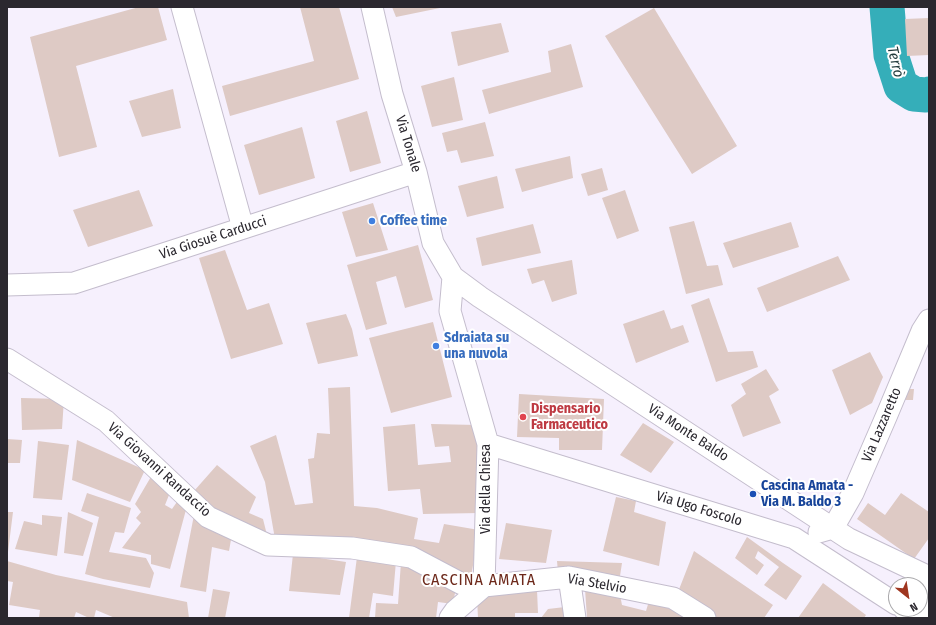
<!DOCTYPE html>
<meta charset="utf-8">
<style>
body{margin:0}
#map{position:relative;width:936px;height:625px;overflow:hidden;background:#f6f0fd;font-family:"Fira Sans Condensed",sans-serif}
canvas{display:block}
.frame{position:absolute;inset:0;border:8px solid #2b282f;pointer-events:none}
.north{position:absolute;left:888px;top:577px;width:40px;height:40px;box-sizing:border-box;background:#fff;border:1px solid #aaa9ac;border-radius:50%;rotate:150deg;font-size:11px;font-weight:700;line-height:16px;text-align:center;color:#2b282f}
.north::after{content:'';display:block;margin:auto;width:14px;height:18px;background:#9f3620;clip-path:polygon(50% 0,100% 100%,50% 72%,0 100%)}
</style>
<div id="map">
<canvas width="936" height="625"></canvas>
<div class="frame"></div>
<div class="north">N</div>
</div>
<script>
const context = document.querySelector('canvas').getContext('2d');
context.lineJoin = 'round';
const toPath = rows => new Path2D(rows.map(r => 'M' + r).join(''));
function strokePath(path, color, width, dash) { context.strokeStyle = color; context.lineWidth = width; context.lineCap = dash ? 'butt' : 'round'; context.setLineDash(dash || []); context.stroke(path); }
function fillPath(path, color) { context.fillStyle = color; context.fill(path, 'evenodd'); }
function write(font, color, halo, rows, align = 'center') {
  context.font = font + ' "Fira Sans Condensed",sans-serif'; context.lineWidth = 4; context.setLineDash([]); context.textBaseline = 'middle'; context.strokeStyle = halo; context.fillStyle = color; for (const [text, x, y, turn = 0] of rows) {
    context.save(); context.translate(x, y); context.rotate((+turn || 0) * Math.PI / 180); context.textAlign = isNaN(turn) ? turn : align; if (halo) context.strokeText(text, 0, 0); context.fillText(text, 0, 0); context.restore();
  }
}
strokePath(toPath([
 [887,7,891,55,901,86,914,94,926,95,929,94]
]), '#35aeb9', 35);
fillPath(toPath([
 [139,7,158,7,167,40,76,66,97,147,59,157,30,37],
 [300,7,339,7,359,79,230,116,222,86,314,61],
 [392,7,440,7,440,8,396,17],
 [654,8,737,146,692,174,605,36],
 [929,18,929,55,907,56,905,19],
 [501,23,509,52,458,66,451,32],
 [571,44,583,87,489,114,482,90,551,72,548,51],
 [454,77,463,120,432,127,421,86],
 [173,89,181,128,142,137,129,101],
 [367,111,381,163,350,172,336,121],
 [485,122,494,156,461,163,457,150,447,152,442,133],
 [302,127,315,178,259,195,244,145],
 [570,156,573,178,522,192,515,169],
 [602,168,608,190,588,196,581,174],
 [497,176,504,208,467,217,458,186],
 [139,190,153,226,88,247,73,210],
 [625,190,639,231,617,239,602,198],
 [373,203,388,250,356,257,342,212],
 [694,221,707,266,718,265,723,285,686,294,669,227],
 [791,222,799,247,733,268,723,243],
 [533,224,541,253,482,266,476,238],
 [418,245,433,300,405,308,396,276,376,282,387,324,366,330,347,265],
 [225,250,247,310,269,303,283,344,231,359,199,258],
 [838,256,850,280,767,312,757,288],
 [572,260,577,294,552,302,544,280,532,284,527,269],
 [709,298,728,352,753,351,758,367,716,382,691,305],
 [664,310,671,329,683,325,689,342,636,363,623,324],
 [346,314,352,329,358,356,318,364,306,323],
 [433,322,452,397,391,413,369,338],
 [870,352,883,377,872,403,850,415,832,370],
 [766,369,779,390,769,396,781,423,743,437,731,405,746,394,741,384],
 [350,387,354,506,377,508,418,518,414,539,439,543,444,524,479,530,471,577,275,539,265,482,250,446,276,435,295,505,313,503,308,459,314,458,317,433,330,434,328,388],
 [904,389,914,389,913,400,903,400],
 [519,394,604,399,602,450,559,450,559,438,517,437],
 [21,398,64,399,62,429,22,430],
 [643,423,674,442,651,473,620,455],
 [415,424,418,465,451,462,449,446,435,447,431,424,477,425,480,513,423,514,420,489,388,491,383,427],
 [7,439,22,440,20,463,7,463],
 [77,440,145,470,130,502,72,480],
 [38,441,69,445,62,500,33,498],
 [217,465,256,497,249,513,263,519,267,535,222,516,194,491],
 [152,475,171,490,165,505,172,509,179,499,187,506,170,569,151,564,151,555,122,548,141,523,136,518,141,512,135,504],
 [87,493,131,508,124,533,115,532,109,552,146,558,154,573,150,588,103,579,85,574,99,517,81,511],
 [901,493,929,512,929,538,914,559,857,519,868,503,885,515],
 [616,497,636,501,634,512,666,522,659,566,603,551],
 [7,512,13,512,8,552,7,552],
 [68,512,93,523,83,556,64,553],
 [42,515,62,517,57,556,15,549,24,521,42,525],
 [194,515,232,534,229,551,212,547,206,592,180,587],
 [506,523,552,530,546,563,499,559],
 [747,537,783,563,802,576,786,600,764,585,779,567,758,551,755,558,764,565,757,575,735,558],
 [694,551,773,605,764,618,716,618,678,592],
 [293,554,346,562,340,595,289,591],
 [357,557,396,561,393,596,373,593,369,618,349,618],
 [7,561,56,575,187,602,189,618,115,618,96,610,94,618,89,618,76,612,74,618,39,618,40,610,9,605,13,582,7,581],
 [557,561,622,563,620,576,558,572],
 [401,562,424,568,455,593,453,604,438,602,436,618,375,618,376,603,398,604],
 [823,583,866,615,864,618,798,618],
 [213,589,230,592,225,618,208,618],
 [585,589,620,595,622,605,646,611,649,601,683,614,682,618,587,618],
 [537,590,538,613,515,613,515,618,478,618,477,598],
 [565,607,565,618,541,618,548,609]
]), '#decac5');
const minor = toPath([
 [182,7,243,228],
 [372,7,392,94,416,172,433,243,453,277,480,297,849,539,929,577],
 [453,277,450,311,488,444,484,586],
 [7,285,74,283,416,172],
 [7,359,106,421,208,517,268,545,352,548,411,557,462,584,484,586,569,577,673,598,705,618],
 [488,444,794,538,896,604],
 [819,532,833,528,853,493,886,417,922,331,929,320],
 [922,574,929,618],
 [569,577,575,618],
 [904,609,918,618],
 [450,618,455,611,484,586]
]);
strokePath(minor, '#c4bdcd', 23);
strokePath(minor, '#fff', 21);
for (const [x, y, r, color] of [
 [372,221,4,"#3f7fe0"],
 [436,346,4,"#3f7fe0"],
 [523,417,4,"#e0444e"],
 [753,494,4,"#1a4fb4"]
]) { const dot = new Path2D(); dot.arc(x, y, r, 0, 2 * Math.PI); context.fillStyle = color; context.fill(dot); strokePath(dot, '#fff', 1.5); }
write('14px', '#2b282f', '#fff', [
 ["Via Tonale",408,144,73],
 ["Via Giosuè Carducci",213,238,-18],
 ["Via Lazzaretto",882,425,-67],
 ["Via Monte Baldo",688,433,33],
 ["Via Giovanni Randaccio",159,470,42],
 ["Via della Chiesa",486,489,-90],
 ["Via Ugo Foscolo",699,509,17],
 ["Via Stelvio",597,584,10]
]);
write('bold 14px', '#366cbe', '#fff', [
 ["Coffee time",380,221],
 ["Sdraiata su",444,338],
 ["una nuvola",444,354]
], 'left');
write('bold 14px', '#be3a42', '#fff', [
 ["Dispensario",531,409],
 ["Farmaceutico",531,425]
], 'left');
write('bold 14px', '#164399', '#fff', [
 ["Cascina Amata -",761,486],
 ["Via M. Baldo 3",761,502]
], 'left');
write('italic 15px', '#1f393b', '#fff', [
 ["Terrò",895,62,77]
]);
context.letterSpacing = '1px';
write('16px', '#6d291b', '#fff', [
 ["CASCINA AMATA",479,581]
]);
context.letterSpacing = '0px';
</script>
